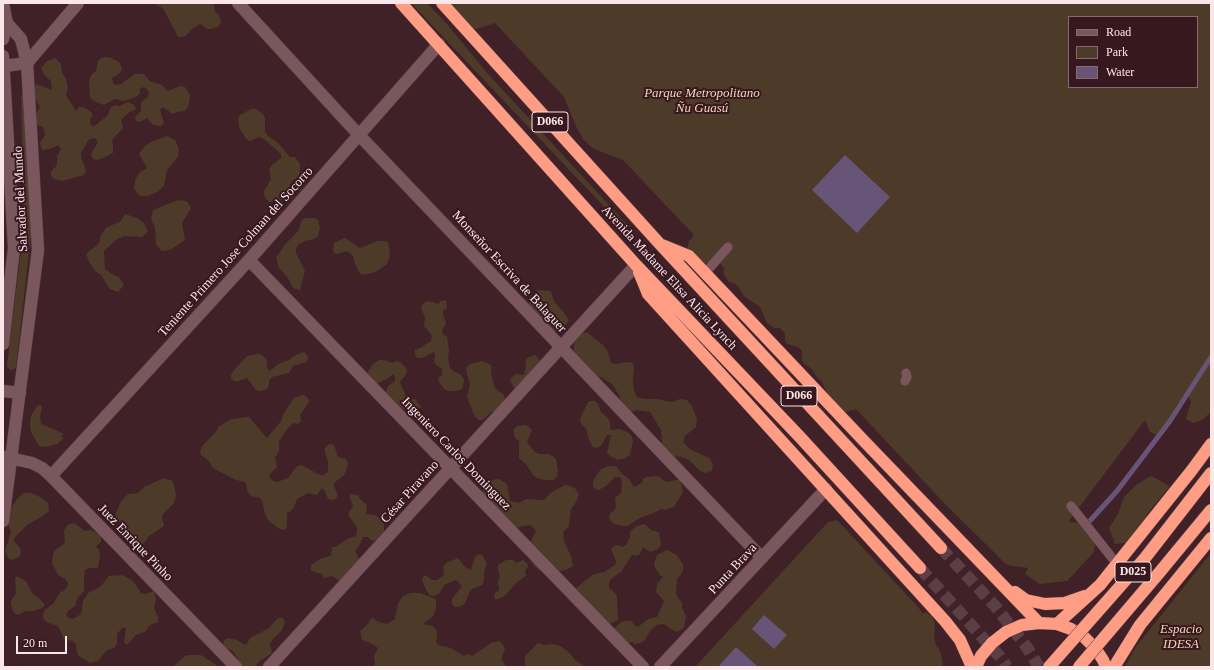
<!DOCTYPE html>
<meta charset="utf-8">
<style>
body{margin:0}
#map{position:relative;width:1214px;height:670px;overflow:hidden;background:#402128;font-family:Georgia,serif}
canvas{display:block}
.frame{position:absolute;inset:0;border:4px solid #fbe6e9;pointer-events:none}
.legend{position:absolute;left:1068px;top:16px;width:130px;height:72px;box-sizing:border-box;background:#36181e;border:1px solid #856a6f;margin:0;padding:5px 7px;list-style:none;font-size:12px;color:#fbe6e9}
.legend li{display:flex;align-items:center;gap:8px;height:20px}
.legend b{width:20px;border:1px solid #856a6f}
.scale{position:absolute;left:16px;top:636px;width:51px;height:18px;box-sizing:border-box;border:2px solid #fbe6e9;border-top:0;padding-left:5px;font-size:12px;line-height:14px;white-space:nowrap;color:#fbe6e9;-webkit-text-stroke:3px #36181e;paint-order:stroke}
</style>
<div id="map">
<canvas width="1214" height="670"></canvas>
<div class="frame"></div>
<ul class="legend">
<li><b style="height:5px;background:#7a575d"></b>Road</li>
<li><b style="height:11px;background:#4e3a28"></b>Park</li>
<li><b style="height:11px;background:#685476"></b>Water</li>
</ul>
<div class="scale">20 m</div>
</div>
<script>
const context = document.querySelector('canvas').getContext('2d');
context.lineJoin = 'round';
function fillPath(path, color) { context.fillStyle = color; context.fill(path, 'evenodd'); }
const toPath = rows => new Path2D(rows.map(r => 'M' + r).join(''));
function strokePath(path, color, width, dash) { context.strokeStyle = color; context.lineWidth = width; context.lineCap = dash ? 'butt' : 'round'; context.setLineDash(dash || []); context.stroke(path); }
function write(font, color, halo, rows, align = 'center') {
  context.font = font + ' Georgia,serif'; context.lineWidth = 4; context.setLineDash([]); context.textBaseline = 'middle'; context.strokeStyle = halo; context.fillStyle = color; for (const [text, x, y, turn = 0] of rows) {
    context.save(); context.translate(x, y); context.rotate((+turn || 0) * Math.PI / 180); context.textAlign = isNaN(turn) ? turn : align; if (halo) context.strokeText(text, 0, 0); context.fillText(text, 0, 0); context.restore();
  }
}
fillPath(toPath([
 [153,3,214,3,215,11,220,17,221,22,219,26,211,29,207,29,204,26,200,24,192,29,186,36,182,37,178,37,164,10,161,7],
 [411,3,427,3,447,24,488,74,634,232,631,235],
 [445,3,1211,3,1211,412,1202,420,1193,423,1186,419,1191,402,1187,394,1181,400,1175,407,1175,415,1166,431,1158,436,1150,432,1145,420,1068,522,1083,523,1097,534,1094,552,1067,581,1040,584,1025,574,1028,568,1007,565,944,503,856,409,846,412,842,411,828,395,822,382,816,376,812,369,804,364,802,360,802,351,798,347,787,344,785,340,785,334,780,328,774,328,767,323,760,307,745,297,737,285,729,282,724,275,723,270,725,269,716,259,708,263,703,264,687,249,689,241,694,235,623,160,594,149,583,139,576,126,564,97,495,23,492,24,476,29,467,28],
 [1069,17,1197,17,1197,87,1069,87],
 [106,57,111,58,119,62,121,66,122,70,119,74,112,78,113,83,116,85,121,84,135,74,144,74,150,81,162,85,168,91,180,86,185,87,190,95,189,103,188,107,185,111,177,112,173,114,166,109,162,107,160,110,164,123,161,126,153,125,147,118,140,122,136,121,135,117,141,111,141,102,148,97,149,93,147,89,143,87,140,89,140,94,136,97,124,101,115,99,104,105,96,102,92,100,90,96,89,83,90,78,92,74,96,71,98,61,101,58],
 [55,58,61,64,62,72,66,79,68,88,66,95,76,111,79,107,83,107,91,112,93,116,90,119,90,123,93,127,107,116,111,107,115,105,119,106,128,102,134,105,136,109,128,113,121,120,123,128,112,140,113,144,113,153,101,159,96,160,92,158,91,154,98,142,95,138,89,139,81,153,81,157,86,171,84,175,62,181,54,179,51,176,51,172,57,165,57,156,61,149,58,145,50,149,42,150,40,142,45,135,43,127,35,124,36,115,40,107,36,100,33,92,36,84,52,90,51,81,45,76,41,68,47,61],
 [24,93,32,225,16,368,12,370,10,370,7,366,24,226,21,96],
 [251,109,256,109,263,114,265,119,265,132,268,136,278,143,290,157,295,157,300,164,300,172,298,177,291,182,288,195,285,199,277,202,269,202,266,199,264,195,264,191,271,179,269,170,271,166,282,157,280,153,264,139,259,137,250,141,246,139,239,127,238,119,240,115],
 [167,136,175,140,179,149,178,157,167,170,164,186,157,192,148,196,140,196,134,189,135,180,139,173,147,168,139,154,144,147,151,142],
 [178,200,187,201,191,208,182,223,185,240,170,250,162,251,156,245,155,227,151,219,153,210],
 [125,214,137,218,144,223,148,231,142,237,125,236,117,239,104,251,105,269,112,274,119,277,124,285,118,292,110,289,101,275,94,270,89,262,86,254,99,243,101,235,106,228,121,221],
 [305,218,314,218,318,220,320,228,318,236,314,239,305,241,298,245,296,249,296,253,305,271,300,290,293,288,288,278,279,268,276,258,284,246,296,233,299,230,301,221],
 [345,238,360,248,378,241,383,241,388,242,389,246,390,256,387,264,379,270,372,273,362,275,359,272,355,264,353,256,350,253,346,251,338,254,334,253,333,249,334,243,338,241],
 [538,290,551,291,554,301,565,314,569,320,562,330,550,332,529,305,529,300,531,296],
 [446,300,447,308,443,311,443,315,446,323,442,331,443,335,447,336,449,350,448,358,450,367,452,370,461,375,464,379,463,387,460,390,456,391,448,391,444,389,439,382,438,378,442,375,442,369,435,364,434,360,435,356,434,352,422,358,417,358,415,354,415,350,420,348,431,341,432,336,424,326,425,317,421,309,422,305,425,302,429,301,438,304,441,301],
 [580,333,588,333,604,346,608,352,611,363,618,364,626,362,633,363,634,370,633,377,633,384,634,391,637,397,644,399,658,399,665,401,673,402,680,399,687,400,692,406,697,419,696,427,685,436,683,442,690,449,709,458,713,464,712,471,705,473,699,470,689,460,682,457,667,456,663,450,662,444,661,430,650,412,636,410,629,413,620,405,620,397,613,385,601,377,581,377,577,371,573,358,575,337],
 [304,352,307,355,308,359,306,362,293,366,289,373,272,377,269,381,269,385,267,389,262,391,258,391,255,389,247,378,239,381,235,381,231,379,231,375,234,370,247,356,258,354,262,355,266,359,267,363,267,367,269,371,280,363,289,360,296,355],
 [535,355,538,358,540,362,517,390,514,388,510,380,513,376,517,374,524,375,526,366,525,362,527,358],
 [379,360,384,360,392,363,396,361,400,362,406,368,407,372,405,376,402,379,400,382,405,394,408,397,416,400,421,407,416,414,412,416,413,407,409,406,407,409,403,409,386,396,386,391,388,386,395,381,395,377,393,374,387,379,378,383,374,383,367,374,372,365],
 [482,361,491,365,492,369,491,373,494,386,497,390,504,395,505,399,505,403,499,410,491,412,485,418,482,420,478,420,473,413,467,397,470,384,466,371,467,367,470,364],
 [303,395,307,397,309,401,307,405,302,412,300,416,301,421,298,424,294,423,288,428,281,438,279,442,279,451,275,458,277,467,271,473,269,477,273,481,277,482,288,478,297,466,302,465,318,474,323,475,327,473,328,469,328,461,325,453,325,448,328,445,333,444,335,448,338,457,346,459,348,463,346,471,344,475,334,483,334,487,338,495,336,499,332,500,328,499,325,491,322,488,317,495,308,493,297,499,294,507,291,511,287,513,287,526,285,530,280,529,270,522,267,518,265,514,262,501,260,498,251,496,248,492,245,482,236,480,213,468,209,461,200,454,202,446,215,433,219,426,231,419,249,417,267,438,281,421,284,413,294,398],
 [589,401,595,401,598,404,601,412,608,418,610,422,610,426,611,430,620,429,625,431,629,433,632,437,633,441,630,455,626,458,618,460,610,456,607,453,611,435,607,435,601,446,597,448,593,447,589,440,586,428,582,425,580,421,581,416],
 [41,405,42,409,40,416,41,423,44,425,64,434,62,435,63,439,57,444,46,447,39,446,31,432,30,424,31,416,37,406],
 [525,425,529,427,532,430,527,442,535,452,539,454,548,454,553,456,556,459,558,472,557,476,554,480,545,480,537,478,533,475,526,464,519,458,519,441,515,438,514,433,514,429,517,426],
 [608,466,613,466,617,467,622,474,629,479,634,487,642,483,643,479,647,477,656,476,660,477,663,480,667,482,676,480,680,480,683,492,674,507,670,508,666,510,661,509,654,513,642,517,627,526,623,526,614,524,611,521,609,518,610,513,614,511,616,507,615,498,621,493,622,481,620,477,615,477,606,486,599,490,595,489,593,486,593,481,600,470],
 [1151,476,1170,486,1149,512,1131,542,1115,544,1109,528,1118,514,1124,497,1136,485],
 [164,478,173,481,176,495,174,503,164,513,162,517,164,526,149,536,143,544,139,545,128,536,125,524,117,521,115,517,116,513,121,501,128,494,138,493,144,487],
 [499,479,507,484,510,501,519,503,526,499,544,500,550,493,565,485,574,487,579,494,576,502,571,509,569,526,563,532,564,541,571,556,573,566,566,570,558,571,540,571,534,566,529,558,527,549,536,531,531,525,522,526,514,529,482,495,484,486,490,480],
 [24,493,31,493,40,497,48,503,49,511,43,516,27,525,15,537,14,541,20,548,21,553,19,557,12,560,8,558,5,551,11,532,8,524,9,511,18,498],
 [350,494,358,495,360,499,367,505,366,514,375,515,382,520,384,524,384,532,379,539,374,541,371,540,368,537,363,537,360,544,355,551,359,559,359,563,344,580,340,581,332,576,324,578,322,574,314,572,311,570,311,565,322,558,331,556,332,547,336,547,347,539,356,536,357,532,357,528,355,524,350,518,348,514,353,506,350,498],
 [837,520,918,607,923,614,926,612,932,617,935,623,934,637,936,645,941,653,943,667,695,667,828,522],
 [74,523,85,531,90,530,98,533,101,536,101,541,96,547,99,550,100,555,98,568,89,568,85,570,84,579,84,591,78,597,75,606,68,611,66,615,69,618,73,619,81,614,83,601,88,593,100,587,109,576,122,575,130,579,134,582,141,593,146,594,154,591,156,600,154,608,158,617,158,622,150,625,145,632,136,635,127,645,124,642,126,629,123,627,117,634,117,643,115,647,106,651,98,661,90,663,79,656,77,653,76,644,72,641,64,639,58,626,46,622,43,618,43,614,45,610,53,604,60,592,64,591,67,587,68,583,65,579,58,575,52,563,53,554,55,550,64,544,65,540,64,531,66,527,69,524],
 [645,524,651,530,659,532,661,545,658,549,650,552,643,547,640,554,636,556,632,555,621,572,611,579,609,583,609,588,616,594,617,598,618,615,618,620,610,624,602,625,574,590,591,576,595,574,604,572,615,565,616,561,611,549,614,546,618,545,622,547,626,545,630,537,630,532,633,529,637,526],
 [667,550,675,554,678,557,683,565,683,569,682,573,677,579,676,592,677,596,682,603,682,608,686,616,684,628,677,632,669,628,666,625,662,624,657,625,651,630,644,641,640,643,635,644,632,642,628,644,613,629,623,621,632,621,634,625,638,627,648,619,657,617,664,601,656,592,657,584,663,577,660,575,655,568,654,564,657,555],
 [1211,553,1211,667,1125,667,1135,648],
 [479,554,483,556,487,564,484,572,484,581,482,585,474,588,470,591,465,603,462,606,458,607,455,607,452,604,452,599,462,586,456,580,444,585,440,593,437,595,433,596,429,595,423,583,422,579,425,575,432,580,437,580,444,575,443,567,446,563,458,558,466,568,471,570,475,557],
 [506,560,513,560,516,563,523,560,527,563,528,567,525,571,526,575,523,578,516,583,505,596,496,600,494,597,495,593,499,590,498,581,500,577,498,569,498,565],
 [17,576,26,581,32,593,42,601,45,605,42,608,34,611,26,611,18,615,14,613,11,605,11,601,16,593,15,579],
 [411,593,420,593,436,599,436,608,433,616,423,624,432,626,436,629,437,633,436,642,438,645,451,648,464,656,468,654,472,656,491,643,500,641,505,648,504,652,502,656,502,660,506,667,370,667,375,665,374,656,378,648,370,643,362,640,360,631,367,625,372,617,378,622,387,624,395,619,398,603,403,596],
 [278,618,283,618,285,622,282,630,272,640,270,644,272,653,260,661,254,667,243,667,233,651,225,648,223,645,224,640,228,638,237,640,245,645,248,642,250,638,269,628],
 [538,643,544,645,554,644,560,646,569,652,575,660,586,667,525,667,525,656],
 [189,655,201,655,219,667,174,667,175,665,185,656]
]), '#4e3a28');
fillPath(toPath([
 [845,155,890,197,857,233,812,190],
 [764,615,787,635,774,649,752,629],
 [736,647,758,667,718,667]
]), '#685476');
strokePath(toPath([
 [1088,523,1117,491,1170,421,1211,357]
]), '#685476', 5);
strokePath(toPath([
 [941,548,995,606,1026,646,1039,667],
 [920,568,1000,657,1007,667]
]), '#5c3f45', 12, [12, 6]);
const lane = toPath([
 [705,273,728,247],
 [905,381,907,377,906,373],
 [1071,506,1117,564]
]);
const street = toPath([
 [238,3,359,135,762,558],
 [3,4,7,23,21,39,27,63,38,250,3,521],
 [3,39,7,23],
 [3,56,14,248,3,344],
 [4,66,27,63,78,3],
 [249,260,643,667],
 [3,391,20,393],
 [5,457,32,463,42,468,51,476,236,667],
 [51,476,249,260,439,44],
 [269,667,636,265],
 [660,667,826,489]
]);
const highway = toPath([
 [401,3,636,265,799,436,920,568],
 [442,3,658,242,941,548],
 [662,245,689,256,864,441,1039,623],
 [639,272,648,294,945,621,960,640,972,667],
 [1015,592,1026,600,1045,604,1065,603,1085,596],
 [1057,624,1100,585,1192,470,1211,444],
 [976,667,981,656,992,643,1006,632,1022,625,1039,623,1057,624,1071,629,1084,637,1095,648,1103,660,1106,667],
 [1114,667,1140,625,1211,538]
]);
strokePath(lane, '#593f45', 10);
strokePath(street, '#593f45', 13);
strokePath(highway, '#593f45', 13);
strokePath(lane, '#7a575d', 9);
strokePath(street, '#7a575d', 12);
strokePath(highway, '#fe9c84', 12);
const highwayBridge = toPath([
 [1049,667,1145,558,1211,473],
 [1079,667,1159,573,1211,510]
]);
strokePath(highwayBridge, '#593f45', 13, []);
strokePath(highwayBridge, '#fe9c84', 12);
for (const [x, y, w] of [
 [550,122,36],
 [799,396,36],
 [1133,572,36]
]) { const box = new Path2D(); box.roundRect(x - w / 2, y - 10, w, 20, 3); context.fillStyle = '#36181e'; context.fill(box); strokePath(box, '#fbe6e9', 1); }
write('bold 12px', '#fbe6e9', null, [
 ["D066",550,122],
 ["D066",799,396],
 ["D025",1133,572]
]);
write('italic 13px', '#f7d6b9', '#36181e', [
 ["Parque Metropolitano",702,94],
 ["Ñu Guasú",702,109],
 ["Espacio",1181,630],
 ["IDESA",1181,645]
]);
write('13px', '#fbe6e9', '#36181e', [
 ["Salvador del Mundo",21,199,-93],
 ["Teniente Primero Jose Colman del Socorro",236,252,-48],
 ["Monseñor Escriva de Balaguer",509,272,47],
 ["Avenida Madame Elisa Alicia Lynch",669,278,47],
 ["Ingeniero Carlos Dominguez",456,454,46],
 ["César Piravano",410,492,-48],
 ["Juez Enrique Pinho",135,543,46],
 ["Punta Brava",733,569,-47]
]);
</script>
